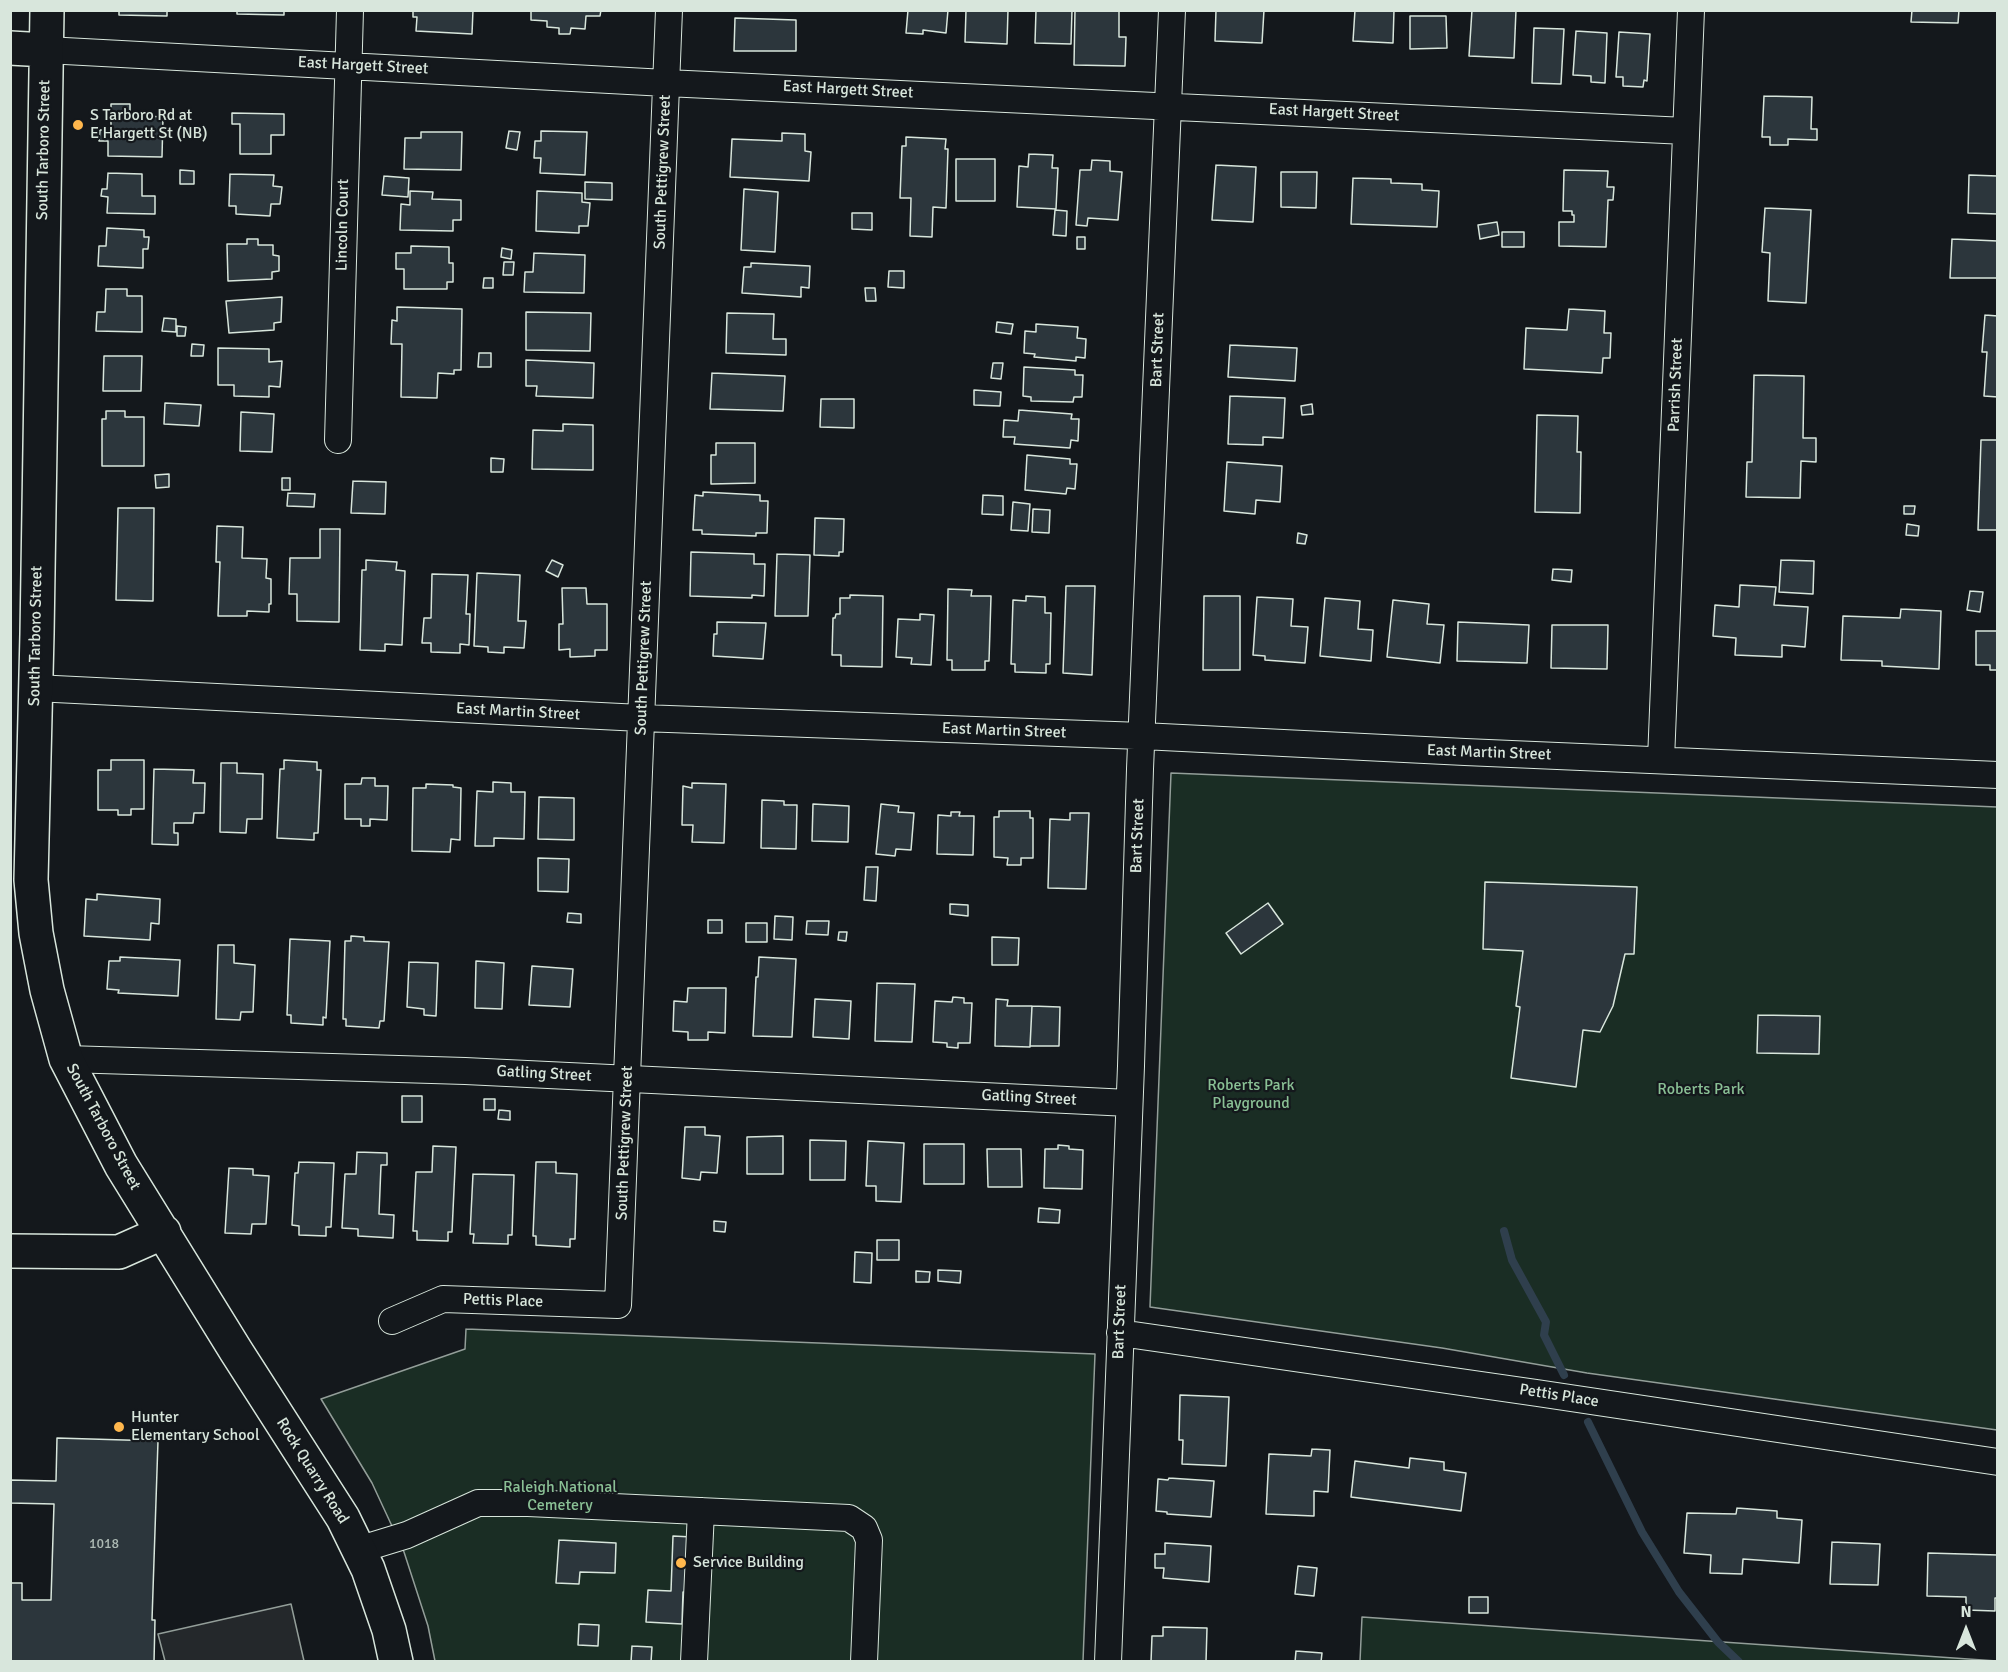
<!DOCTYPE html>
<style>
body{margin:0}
#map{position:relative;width:2008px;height:1672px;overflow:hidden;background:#14181c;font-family:Signika,sans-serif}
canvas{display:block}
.frame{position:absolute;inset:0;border:12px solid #d8e6dc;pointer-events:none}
.north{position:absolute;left:1936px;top:1600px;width:60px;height:60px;-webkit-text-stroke:4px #14181c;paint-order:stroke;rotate:0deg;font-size:16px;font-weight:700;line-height:24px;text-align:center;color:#d8e6dc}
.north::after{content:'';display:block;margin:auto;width:21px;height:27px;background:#d8e6dc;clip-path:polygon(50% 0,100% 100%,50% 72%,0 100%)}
</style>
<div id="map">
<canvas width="2008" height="1672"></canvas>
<div class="frame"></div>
<div class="north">N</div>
</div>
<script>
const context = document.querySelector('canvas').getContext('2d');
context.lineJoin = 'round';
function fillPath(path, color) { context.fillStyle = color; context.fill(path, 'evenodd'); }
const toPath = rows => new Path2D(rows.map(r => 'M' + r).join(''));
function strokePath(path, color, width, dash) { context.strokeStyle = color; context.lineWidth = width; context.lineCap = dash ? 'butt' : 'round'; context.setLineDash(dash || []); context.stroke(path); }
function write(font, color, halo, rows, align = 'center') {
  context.font = font + ' Signika,sans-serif'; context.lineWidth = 4.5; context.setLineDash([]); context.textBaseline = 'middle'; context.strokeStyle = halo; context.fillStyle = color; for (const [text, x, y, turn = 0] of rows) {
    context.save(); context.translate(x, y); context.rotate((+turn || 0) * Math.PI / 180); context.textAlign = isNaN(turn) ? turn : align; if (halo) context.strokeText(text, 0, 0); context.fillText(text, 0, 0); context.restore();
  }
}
const green = toPath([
 [1171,773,1997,807,1997,1430,1587,1373,1442,1348,1150,1307,1171,773],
 [466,1329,1095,1354,1083,1661,435,1661,428,1626,404,1552,372,1483,321,1399,465,1349,466,1329],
 [1362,1617,1997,1661,1360,1661,1362,1617]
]);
fillPath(green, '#1a2d24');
strokePath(green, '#939e99', 1.5);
const parking = toPath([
 [291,1604,304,1661,165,1661,158,1634,291,1604]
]);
fillPath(parking, '#24282b');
strokePath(parking, '#939e99', 1.5);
strokePath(toPath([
 [1504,1231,1512,1260,1546,1322,1544,1335,1564,1375],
 [1588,1422,1642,1532,1679,1592,1718,1642,1739,1662]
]), '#2f3f4d', 8);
const building = toPath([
 [119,10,167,10,167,16,119,15,119,10],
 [237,10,284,10,284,15,237,14,237,10],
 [413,10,473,10,472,34,416,31,417,17,413,17,413,10],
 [531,10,601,10,600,16,586,16,585,29,571,28,570,34,559,34,559,28,547,27,547,21,531,20,531,10],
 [908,10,948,10,946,33,923,30,923,34,906,33,908,10],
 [966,10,1008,10,1007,44,965,42,966,10],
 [1036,10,1072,10,1071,44,1035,43,1036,10],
 [1075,10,1119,10,1119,37,1126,37,1125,66,1074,65,1075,10],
 [1216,10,1264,10,1262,43,1215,41,1216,10],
 [1355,10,1394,10,1393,43,1353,41,1355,10],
 [1472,10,1516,10,1514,58,1469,56,1472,10],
 [1912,10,1959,10,1958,23,1911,22,1912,10],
 [1410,16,1446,16,1447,48,1410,49,1410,16],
 [735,18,796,20,796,51,734,51,735,18],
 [1534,28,1564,29,1561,84,1532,83,1534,28],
 [1576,31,1607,33,1605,83,1591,82,1591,76,1573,75,1576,31],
 [1619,32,1650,34,1647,81,1644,80,1643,87,1623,86,1623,77,1616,77,1619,32],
 [1764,96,1812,97,1811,129,1817,129,1817,140,1788,139,1788,145,1770,145,1770,137,1762,137,1764,96],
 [111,104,130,104,130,115,163,117,162,157,108,156,108,141,99,141,100,130,111,130,111,104],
 [232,113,284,114,284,135,271,135,271,154,240,154,240,124,232,124,232,113],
 [509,131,520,132,517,150,506,148,509,131],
 [541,131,587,132,585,175,540,173,541,158,534,158,535,141,541,141,541,131],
 [421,132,462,132,461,170,404,169,405,138,421,138,421,132],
 [782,133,805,134,805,151,811,152,809,181,730,177,732,139,782,141,782,133],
 [906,137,946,139,945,149,948,149,946,208,933,207,932,237,910,236,911,198,900,198,902,146,906,146,906,137],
 [1029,154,1053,155,1052,168,1058,168,1056,209,1017,207,1019,166,1028,167,1029,154],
 [956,159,995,159,995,201,956,201,956,159],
 [1092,160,1110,161,1110,171,1122,172,1118,220,1088,218,1087,226,1076,225,1080,170,1091,170,1092,160],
 [1216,165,1256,167,1253,222,1212,220,1216,165],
 [180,170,194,171,194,184,180,184,180,170],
 [1564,170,1608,171,1607,187,1614,187,1613,200,1608,200,1606,247,1559,246,1559,222,1574,222,1574,215,1572,215,1572,211,1563,211,1564,170],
 [1281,172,1317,172,1316,208,1281,207,1281,172],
 [108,173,142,174,142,196,155,196,155,214,107,213,108,197,101,196,102,189,107,189,108,173],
 [230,174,274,175,273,186,282,187,280,204,271,204,270,216,236,214,236,206,229,206,230,174],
 [1969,175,1998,176,1998,214,1968,213,1969,175],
 [384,176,409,178,408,197,382,195,384,176],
 [1353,178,1391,179,1391,183,1422,184,1422,190,1439,191,1437,227,1351,224,1353,178],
 [585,182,612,183,612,200,585,199,585,182],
 [744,189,778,192,775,252,741,250,744,189],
 [410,191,433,192,432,199,461,200,461,220,453,220,453,231,400,230,401,204,410,205,410,191],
 [537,191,582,193,582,202,590,203,588,226,579,226,579,233,536,231,537,191],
 [1765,208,1811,210,1806,303,1768,301,1770,253,1762,252,1765,208],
 [1055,210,1067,211,1066,236,1053,235,1055,210],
 [852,213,872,213,872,230,852,229,852,213],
 [1497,222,1499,235,1480,239,1478,225,1497,222],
 [107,228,144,230,144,237,149,237,148,249,143,249,143,268,98,266,99,246,106,246,107,228],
 [1502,232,1524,232,1524,247,1502,247,1502,232],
 [1077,237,1085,237,1085,249,1077,249,1077,237],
 [247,239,258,239,258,245,273,245,273,255,279,256,279,271,272,272,272,279,228,281,227,244,247,244,247,239],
 [1952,239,1998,241,1998,278,1950,278,1952,239],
 [411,246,449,247,449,263,453,263,453,282,447,282,447,289,404,289,404,269,396,269,396,253,411,253,411,246],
 [502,248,512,250,511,259,501,257,502,248],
 [534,253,585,255,584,293,524,292,525,272,533,272,534,253],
 [504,262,514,262,513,275,503,275,504,262],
 [751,263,810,266,809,288,801,287,801,297,742,293,744,267,751,267,751,263],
 [889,271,904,271,904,288,888,287,889,271],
 [484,278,493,278,493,288,483,288,484,278],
 [865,288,875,288,876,301,866,301,865,288],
 [106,289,127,289,127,296,142,296,142,332,96,331,97,312,105,312,106,289],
 [282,297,281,322,274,323,274,330,229,333,226,301,282,297],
 [397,307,462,309,461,370,454,370,454,374,438,373,437,398,401,397,402,344,391,344,392,320,397,321,397,307],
 [1569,309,1605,311,1604,333,1611,333,1610,358,1603,358,1602,373,1524,369,1526,328,1567,330,1569,309],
 [526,312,591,313,590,351,526,350,526,312],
 [727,313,774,314,773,339,786,339,786,355,726,353,727,313],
 [1985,315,1998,316,1998,397,1984,396,1987,352,1982,352,1985,315],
 [164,318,176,319,176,332,162,331,164,318],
 [997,322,1013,324,1011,334,996,332,997,322],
 [1036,324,1078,327,1077,338,1086,339,1085,358,1076,357,1076,361,1034,357,1035,354,1024,353,1025,331,1036,332,1036,324],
 [177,326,186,327,185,336,177,336,177,326],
 [192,344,204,345,203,356,191,356,192,344],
 [1230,345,1297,348,1295,381,1228,377,1230,345],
 [218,348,269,349,269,362,282,361,280,387,269,386,269,397,234,396,234,385,218,385,218,348],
 [479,353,491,353,491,367,478,367,479,353],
 [104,356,142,356,141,391,103,391,104,356],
 [526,360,594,363,593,398,536,396,537,386,526,386,526,360],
 [993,363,1003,363,1001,379,991,378,993,363],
 [1024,367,1075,370,1075,375,1083,375,1082,397,1074,397,1073,402,1031,401,1031,397,1023,396,1024,367],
 [712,373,785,376,783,411,710,409,712,373],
 [1754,375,1804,376,1803,438,1816,438,1816,462,1801,461,1800,498,1746,497,1747,462,1752,462,1754,375],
 [974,390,1001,392,1000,406,974,405,974,390],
 [1230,396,1285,398,1283,438,1263,437,1263,445,1228,444,1230,396],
 [821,399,854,399,854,428,820,427,821,399],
 [165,403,201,405,199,426,164,424,165,403],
 [1312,404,1313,414,1302,415,1301,406,1312,404],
 [1019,410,1072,414,1071,419,1079,419,1078,441,1071,440,1070,448,1014,444,1015,437,1003,437,1004,420,1018,421,1019,410],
 [106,411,125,411,125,417,144,417,144,466,102,466,102,419,106,419,106,411],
 [241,412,274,414,272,452,240,451,241,412],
 [1537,415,1578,416,1577,452,1581,452,1580,513,1535,512,1537,415],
 [563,424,593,425,593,470,532,469,533,430,563,431,563,424],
 [1981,440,1998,440,1998,530,1978,530,1981,440],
 [716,443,755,443,755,483,711,484,711,455,716,455,716,443],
 [1027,455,1070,459,1070,464,1077,464,1075,489,1067,488,1066,494,1025,490,1027,455],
 [491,458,504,459,503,472,491,472,491,458],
 [1227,462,1282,466,1280,502,1256,500,1255,514,1224,511,1227,462],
 [169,474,169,487,156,488,155,475,169,474],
 [282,478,290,478,290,490,282,490,282,478],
 [353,481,386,482,385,514,351,513,353,481],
 [703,492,760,495,760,501,768,501,767,533,756,533,756,536,702,534,702,530,693,530,695,495,703,496,703,492],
 [288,493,315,494,314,507,287,506,288,493],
 [983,495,1003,496,1003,515,982,514,983,495],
 [1013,502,1030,504,1028,531,1011,530,1013,502],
 [1904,506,1915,506,1914,514,1904,514,1904,506],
 [118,508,154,508,153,601,116,600,118,508],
 [1033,509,1050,510,1049,533,1032,532,1033,509],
 [815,518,844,519,843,552,839,552,839,556,814,555,815,518],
 [1907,524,1919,526,1918,536,1906,535,1907,524],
 [217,526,243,527,242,558,267,559,266,578,271,579,271,604,269,604,269,612,247,611,247,616,218,616,220,562,216,562,217,526],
 [320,529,340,529,339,622,297,621,297,594,289,594,290,558,320,558,320,529],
 [1298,533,1307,535,1305,544,1297,543,1298,533],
 [691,552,754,554,754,564,765,564,764,596,752,595,752,598,690,596,691,552],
 [777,554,810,555,808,616,775,616,777,554],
 [366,560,397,562,396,570,405,571,402,645,385,644,385,651,360,650,362,570,366,570,366,560],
 [552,560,563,565,558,577,546,571,552,560],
 [1781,560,1814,561,1813,594,1779,592,1781,560],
 [1553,569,1572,570,1571,582,1552,580,1553,569],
 [477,573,520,575,518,621,526,621,524,648,504,647,504,653,488,652,488,647,474,646,477,573],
 [432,574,468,575,466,614,470,614,469,645,460,644,460,653,431,652,431,643,422,643,424,618,431,618,432,574],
 [1740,585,1776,587,1774,605,1808,607,1805,647,1782,645,1782,657,1735,655,1736,638,1713,636,1715,605,1739,607,1740,585],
 [1066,586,1095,586,1092,675,1063,673,1066,586],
 [562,588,586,588,587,604,607,604,607,650,595,650,595,656,570,657,570,649,559,650,559,624,563,624,562,588],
 [948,589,972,590,971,596,991,596,989,661,985,661,985,670,952,670,952,660,947,660,948,589],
 [1970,591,1983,592,1980,612,1967,610,1970,591],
 [850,595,883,596,882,667,841,666,841,655,832,655,833,618,835,618,836,614,840,614,840,598,850,598,850,595],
 [1026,596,1045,597,1045,613,1051,613,1050,664,1046,664,1046,673,1015,672,1015,664,1011,664,1013,600,1026,601,1026,596],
 [1204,596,1240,596,1240,670,1203,670,1204,596],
 [1257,597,1293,599,1291,626,1308,627,1305,663,1265,660,1265,656,1253,655,1257,597],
 [1325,598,1360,601,1358,629,1373,630,1371,661,1320,656,1325,598],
 [1393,600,1429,604,1427,624,1444,625,1440,663,1387,657,1393,600],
 [1901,609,1941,611,1939,669,1882,666,1882,661,1841,660,1843,616,1900,618,1901,609],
 [920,614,934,615,931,665,911,664,912,658,896,657,898,619,920,620,920,614],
 [717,622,766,623,763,659,713,656,714,634,717,634,717,622],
 [1458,622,1529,625,1527,663,1457,661,1458,622],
 [1552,625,1608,625,1607,669,1551,668,1552,625],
 [1976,631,1998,631,1998,670,1990,670,1990,665,1976,665,1976,631],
 [111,760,144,760,144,809,131,809,131,815,118,815,118,810,98,810,98,770,111,770,111,760],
 [284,760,317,762,317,770,321,770,318,833,314,833,314,840,277,838,280,769,284,769,284,760],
 [221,763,237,763,237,773,263,774,262,819,247,819,246,833,220,832,221,763],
 [154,769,194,770,193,783,205,783,204,813,194,813,193,823,174,823,174,833,178,833,178,845,152,844,154,769],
 [362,778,375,778,375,786,388,786,387,820,370,819,370,826,361,826,361,819,345,819,345,784,361,784,362,778],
 [493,782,511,783,511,792,525,792,524,839,494,838,494,846,475,846,477,791,493,792,493,782],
 [692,783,726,784,724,843,692,842,693,825,682,825,683,786,692,788,692,783],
 [426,784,453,785,453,787,461,788,460,840,451,839,450,852,412,851,413,788,426,788,426,784],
 [539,797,574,798,574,840,538,839,539,797],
 [762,800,784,801,784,805,797,805,796,849,761,848,762,800],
 [813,804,849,806,848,842,812,841,813,804],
 [881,804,899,806,898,812,914,813,911,850,896,849,895,856,876,854,881,804],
 [999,811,1030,811,1030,818,1033,818,1033,858,1021,858,1021,865,1007,865,1008,858,994,857,994,817,999,817,999,811],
 [951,812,960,812,959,816,974,816,973,855,937,854,938,815,951,816,951,812],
 [1070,813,1089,813,1086,889,1048,888,1050,819,1070,820,1070,813],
 [538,858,569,859,568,892,538,891,538,858],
 [866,867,878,867,876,901,864,900,866,867],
 [1485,882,1637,887,1634,954,1625,954,1613,1006,1600,1032,1583,1030,1576,1087,1511,1078,1520,1007,1516,1006,1523,951,1483,949,1485,882],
 [97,894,160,899,159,924,151,923,150,940,84,936,86,899,97,900,97,894],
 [1268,903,1283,924,1241,954,1226,933,1268,903],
 [950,904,968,905,968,916,950,914,950,904],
 [568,913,581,914,581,923,567,922,568,913],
 [775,916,793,917,792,940,774,939,775,916],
 [708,920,722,920,722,933,708,933,708,920],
 [807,921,829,921,828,935,806,934,807,921],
 [746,923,767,923,767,942,746,942,746,923],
 [839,932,847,932,846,941,838,940,839,932],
 [351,936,364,937,364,941,389,942,384,1021,380,1021,379,1028,346,1026,346,1019,343,1019,345,941,351,941,351,936],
 [992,937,1019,938,1018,965,992,965,992,937],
 [290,939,330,941,326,1018,323,1017,323,1025,291,1023,291,1015,287,1015,290,939],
 [218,945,234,945,234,963,255,965,253,1012,241,1012,240,1020,216,1019,218,945],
 [120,957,180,960,178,996,118,993,119,990,107,989,109,961,120,961,120,957],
 [759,957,796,959,792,1037,753,1036,756,977,758,977,759,957],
 [476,961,504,963,502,1009,475,1008,476,961],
 [409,962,438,963,436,1016,424,1015,424,1009,407,1007,409,962],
 [532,966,573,969,570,1007,529,1005,532,966],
 [877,983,915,984,912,1042,875,1041,877,983],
 [688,988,726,988,725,1033,708,1032,708,1040,688,1040,688,1032,673,1031,674,1001,687,1002,688,988],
 [953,997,964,998,964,1003,972,1003,970,1043,958,1043,958,1048,947,1047,947,1043,933,1042,935,1001,952,1002,953,997],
 [815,999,851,1001,849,1039,813,1037,815,999],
 [996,999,1008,1000,1007,1006,1032,1006,1030,1047,995,1046,996,999],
 [1032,1006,1060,1007,1059,1046,1030,1046,1032,1006],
 [1758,1015,1820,1016,1819,1054,1757,1053,1758,1015],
 [402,1096,422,1096,422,1122,402,1122,402,1096],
 [484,1099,495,1099,495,1110,484,1110,484,1099],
 [499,1110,510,1111,510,1120,498,1119,499,1110],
 [685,1127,705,1127,705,1135,720,1136,717,1173,701,1172,700,1180,682,1178,685,1127],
 [783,1136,783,1174,747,1174,747,1137,783,1136],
 [810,1140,846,1141,845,1180,810,1180,810,1140],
 [868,1141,904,1143,901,1202,876,1201,876,1186,866,1186,868,1141],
 [924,1144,964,1144,964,1184,924,1184,924,1144],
 [1058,1145,1069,1146,1069,1149,1083,1150,1082,1189,1044,1188,1045,1149,1058,1149,1058,1145],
 [433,1146,456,1147,452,1232,448,1232,448,1241,417,1240,417,1231,413,1231,416,1172,432,1172,433,1146],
 [987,1149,1021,1149,1022,1187,988,1187,987,1149],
 [357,1152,387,1153,387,1165,381,1165,379,1214,394,1215,393,1238,358,1236,358,1229,342,1228,345,1174,356,1174,357,1152],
 [299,1162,334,1163,331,1227,326,1227,326,1236,299,1235,299,1226,292,1225,295,1173,298,1173,299,1162],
 [536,1162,556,1162,556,1173,577,1174,575,1239,570,1239,570,1247,536,1245,536,1236,533,1236,536,1162],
 [229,1168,253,1169,253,1175,269,1176,266,1224,252,1224,251,1234,225,1233,229,1168],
 [473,1174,514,1175,512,1235,508,1235,508,1244,473,1243,474,1234,470,1234,473,1174],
 [1039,1208,1060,1210,1059,1223,1038,1222,1039,1208],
 [714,1221,726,1222,725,1232,714,1231,714,1221],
 [877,1240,899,1240,899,1260,877,1260,877,1240],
 [855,1252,872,1253,871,1283,854,1282,855,1252],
 [938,1270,961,1271,960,1283,938,1281,938,1270],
 [916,1271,930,1272,929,1282,916,1282,916,1271],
 [1180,1395,1229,1397,1226,1466,1182,1464,1183,1440,1179,1440,1180,1395],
 [57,1438,158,1441,152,1620,155,1620,154,1662,10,1662,10,1583,22,1583,22,1600,51,1600,54,1504,10,1503,10,1480,56,1481,57,1438],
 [1312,1449,1330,1450,1328,1492,1314,1491,1314,1516,1266,1514,1269,1454,1311,1456,1312,1449],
 [1410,1458,1444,1462,1444,1470,1466,1473,1461,1511,1351,1497,1355,1461,1409,1468,1410,1458],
 [1169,1478,1214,1481,1211,1517,1167,1514,1167,1512,1156,1511,1158,1479,1168,1480,1169,1478],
 [1737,1508,1777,1511,1777,1518,1802,1520,1799,1563,1743,1559,1742,1574,1710,1573,1711,1555,1684,1553,1687,1513,1736,1514,1737,1508],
 [673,1536,692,1537,690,1592,683,1592,682,1624,646,1622,648,1590,671,1591,673,1536],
 [559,1540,616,1543,615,1573,580,1572,579,1584,556,1583,559,1540],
 [1832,1542,1880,1544,1878,1585,1830,1584,1832,1542],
 [1165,1543,1211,1546,1209,1582,1163,1578,1164,1568,1155,1568,1155,1554,1165,1554,1165,1543],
 [1928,1553,1998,1555,1998,1598,1995,1598,1995,1611,1966,1610,1966,1597,1927,1596,1928,1553],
 [1298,1566,1317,1568,1314,1596,1295,1594,1298,1566],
 [1469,1597,1488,1597,1488,1613,1469,1613,1469,1597],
 [579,1624,599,1625,598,1646,578,1645,579,1624],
 [1163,1627,1207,1628,1206,1662,1151,1662,1152,1636,1163,1636,1163,1627],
 [632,1646,652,1647,651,1662,631,1662,632,1646],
 [1296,1651,1322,1653,1321,1662,1295,1662,1296,1651]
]);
fillPath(building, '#2c363c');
strokePath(building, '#d8e6dc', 1.5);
const street = toPath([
 [46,50,666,83,1686,131],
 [338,440,350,10],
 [35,688,641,718,1142,736,1465,752,1998,775],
 [1661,760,1691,10],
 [66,1059,465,1071,1129,1103],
 [392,1321,443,1299,618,1305,669,10],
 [1120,1333,1537,1393,1998,1462],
 [358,1550,407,1535,478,1503,528,1503,849,1518,864,1528,869,1540,864,1662],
 [694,1662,701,1511],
 [1108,1662,1131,1066,1140,769,1172,10]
]);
const secondary = toPath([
 [47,10,37,634,31,880,36,933,47,990,66,1059,121,1165,236,1351,343,1518,368,1569,389,1630,396,1662],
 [10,48,46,50],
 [10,1251,119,1252,164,1232]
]);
strokePath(street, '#d8e6dc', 28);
strokePath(secondary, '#d8e6dc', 36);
strokePath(street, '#14181c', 26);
strokePath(secondary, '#14181c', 33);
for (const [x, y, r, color] of [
 [78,125,6,"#ffb74d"],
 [119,1427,6,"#ffb74d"],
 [681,1563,6,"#ffb74d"]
]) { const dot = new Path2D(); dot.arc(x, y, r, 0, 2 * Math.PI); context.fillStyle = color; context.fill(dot); strokePath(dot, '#14181c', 2); }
write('14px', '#adbab4', null, [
 ["1018",104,1544]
]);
write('16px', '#d8e6dc', '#14181c', [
 ["East Hargett Street",363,66,3],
 ["East Hargett Street",848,90,3],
 ["East Hargett Street",1334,113,3],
 ["South Tarboro Street",44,150,-89],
 ["South Pettigrew Street",663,172,-88],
 ["Lincoln Court",343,225,-89],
 ["Bart Street",1158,350,-88],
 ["Parrish Street",1676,385,-88],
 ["South Tarboro Street",36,636,-89],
 ["South Pettigrew Street",644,658,-88],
 ["East Martin Street",518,712,3],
 ["East Martin Street",1004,731,2],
 ["East Martin Street",1489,753,2],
 ["Bart Street",1138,836,-88],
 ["Gatling Street",544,1074,3],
 ["Gatling Street",1029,1098,3],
 ["South Tarboro Street",103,1127,62],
 ["South Pettigrew Street",625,1143,-88],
 ["Pettis Place",503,1301,2],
 ["Bart Street",1120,1322,-88],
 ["Pettis Place",1559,1396,9],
 ["Rock Quarry Road",312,1471,58]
]);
write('16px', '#d8e6dc', '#14181c', [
 ["S Tarboro Rd at",90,116],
 ["E Hargett St (NB)",90,134],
 ["Hunter",131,1418],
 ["Elementary School",131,1436],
 ["Service Building",693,1563]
], 'left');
write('16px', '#8ac095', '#14181c', [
 ["Roberts Park",1251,1086],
 ["Playground",1251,1104],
 ["Roberts Park",1701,1090],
 ["Raleigh National",560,1488],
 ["Cemetery",560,1506]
]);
</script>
